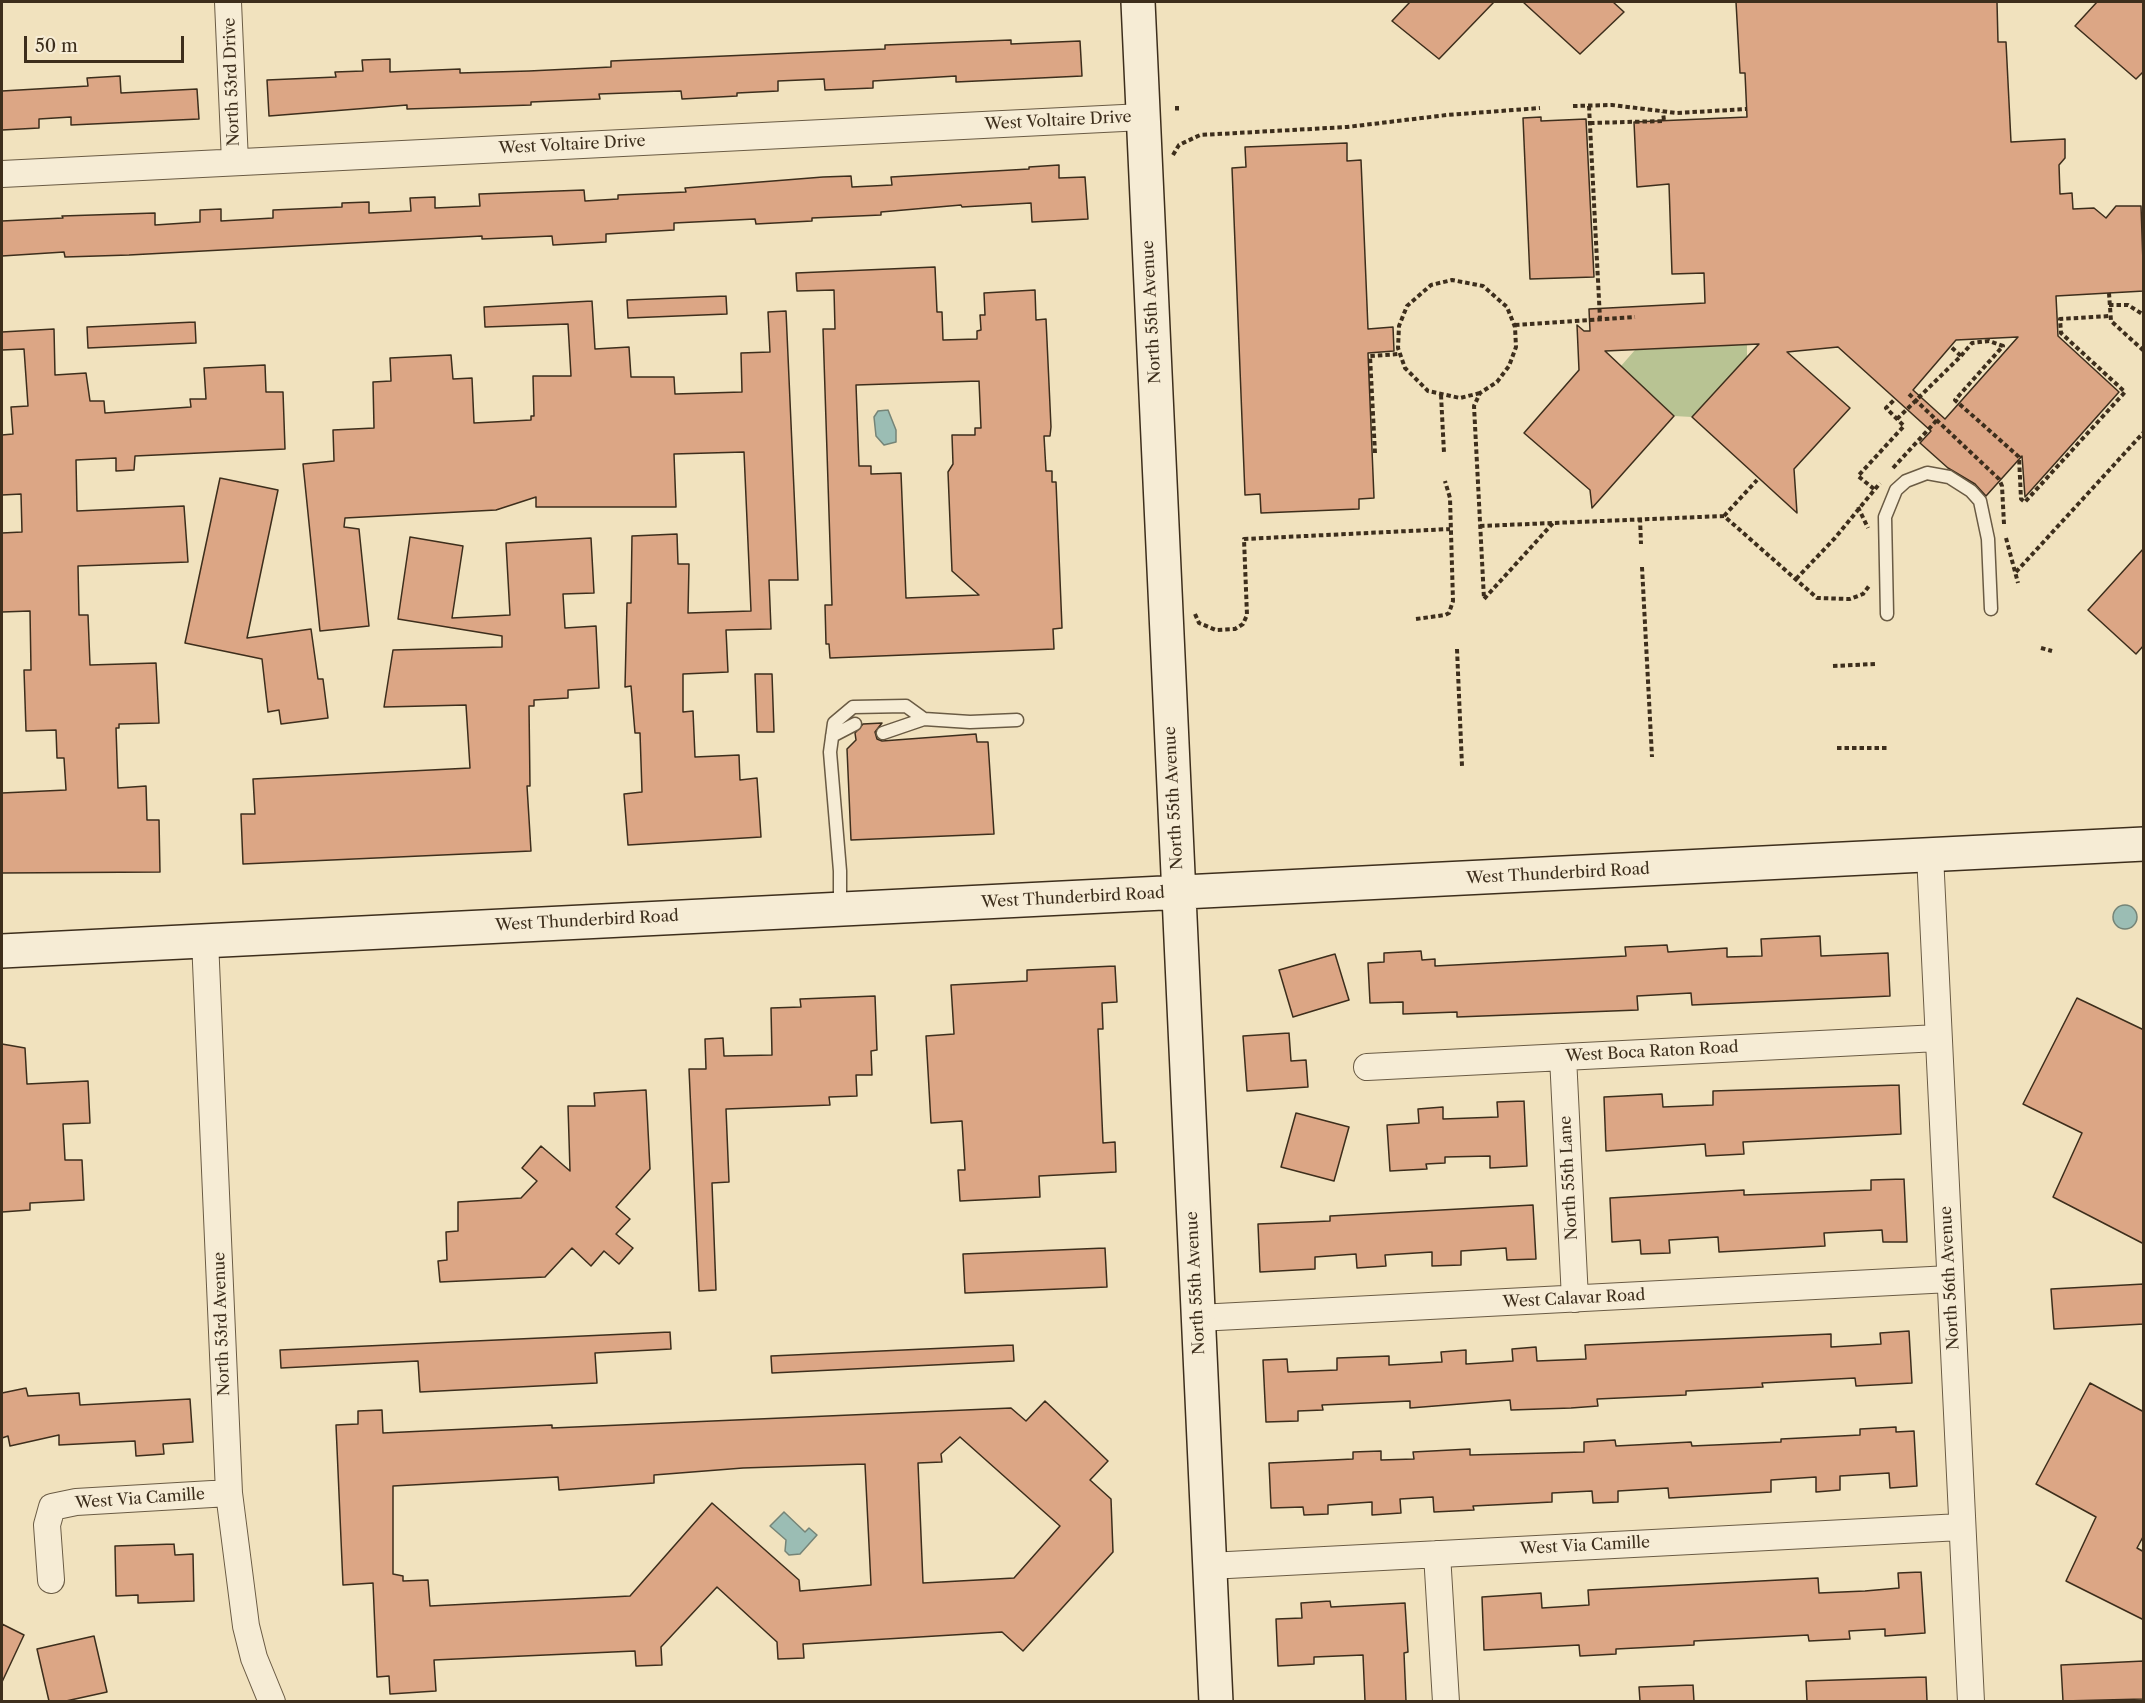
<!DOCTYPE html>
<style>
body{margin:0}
#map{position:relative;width:2145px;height:1703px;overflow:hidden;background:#f1e2be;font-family:"Libre Caslon Text",serif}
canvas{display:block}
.frame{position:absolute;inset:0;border:3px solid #3d2e1c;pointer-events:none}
.scale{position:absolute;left:24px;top:36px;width:160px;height:27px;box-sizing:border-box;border:3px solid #3d2e1c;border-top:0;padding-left:8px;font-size:18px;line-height:21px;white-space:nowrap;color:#3d2e1c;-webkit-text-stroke:4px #f6ecd5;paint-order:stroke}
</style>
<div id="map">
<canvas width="2145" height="1703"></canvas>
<div class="frame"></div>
<div class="scale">50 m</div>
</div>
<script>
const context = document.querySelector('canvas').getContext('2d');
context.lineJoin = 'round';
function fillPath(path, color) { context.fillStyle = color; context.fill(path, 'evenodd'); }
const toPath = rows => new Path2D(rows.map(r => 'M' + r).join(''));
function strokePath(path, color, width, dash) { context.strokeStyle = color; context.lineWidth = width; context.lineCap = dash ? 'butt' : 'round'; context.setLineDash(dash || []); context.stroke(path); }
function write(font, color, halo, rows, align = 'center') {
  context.font = font + ' "Libre Caslon Text",serif'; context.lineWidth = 4.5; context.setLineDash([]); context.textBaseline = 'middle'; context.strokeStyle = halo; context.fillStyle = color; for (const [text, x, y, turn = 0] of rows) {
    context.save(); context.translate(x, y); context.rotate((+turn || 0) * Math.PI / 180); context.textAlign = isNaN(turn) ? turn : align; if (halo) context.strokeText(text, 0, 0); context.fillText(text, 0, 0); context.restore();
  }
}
fillPath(toPath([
 [1747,345,1747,357,1692,417,1674,416,1621,366,1635,350]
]), '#b8c393');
const water = toPath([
 [888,410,896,430,896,442,884,445,876,436,874,417,878,411,888,410],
 '2113 917a12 12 0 1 1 24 0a12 12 0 1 1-24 0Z',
 [784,1512,805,1532,809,1528,817,1535,800,1554,789,1555,785,1551,786,1540,770,1526,784,1512]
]);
fillPath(water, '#9bbdb4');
strokePath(water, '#758477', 1.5);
const building = toPath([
 [1410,2,1494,2,1439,59,1392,21,1410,2],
 [1523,2,1613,2,1624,12,1580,54,1523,2],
 [1736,2,1997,2,1998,42,2006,42,2011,142,2065,139,2065,158,2059,165,2060,194,2072,193,2073,209,2094,208,2106,218,2116,206,2141,206,2144,291,2056,296,2058,336,2119,392,2025,497,2022,456,1986,496,1975,484,1948,468,1920,443,1931,431,1838,347,1787,352,1850,408,1794,469,1797,513,1692,417,1759,344,1605,351,1674,416,1592,508,1590,490,1524,433,1579,370,1577,325,1584,331,1590,331,1589,309,1705,303,1704,273,1672,274,1669,184,1637,187,1634,122,1747,117,1745,73,1740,73,1736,2],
 [2018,337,1945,419,1913,390,1956,340,2018,337],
 [2097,2,2144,2,2144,71,2136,79,2075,26,2097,2],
 [1011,40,1011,44,1080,41,1082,76,956,82,956,76,873,81,873,88,825,90,824,79,778,81,778,91,737,93,737,96,682,99,681,91,599,94,600,99,531,102,531,105,407,109,407,105,269,116,267,80,336,77,335,72,363,71,362,60,390,59,390,72,460,69,460,73,529,71,611,67,611,61,885,49,885,45,1011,40],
 [120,76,121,93,197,89,199,119,71,125,71,117,39,119,39,128,2,130,2,91,88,86,87,78,120,76],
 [1541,117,1541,121,1586,119,1594,277,1530,279,1523,118,1541,117],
 [1347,143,1347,161,1361,160,1368,329,1393,327,1394,351,1368,353,1374,498,1359,499,1359,509,1261,513,1260,494,1245,495,1232,168,1246,167,1245,147,1347,143],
 [1059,165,1059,178,1085,177,1088,219,1032,222,1031,203,962,207,961,205,881,212,881,215,812,218,812,221,756,224,755,219,674,223,674,230,606,234,606,242,553,245,552,236,482,239,482,236,129,255,65,257,64,252,2,256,2,221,63,218,62,216,155,213,155,225,200,222,200,210,221,209,221,221,273,218,273,210,342,207,342,203,369,202,369,213,411,211,410,198,435,197,435,208,480,206,479,194,584,190,585,201,618,199,618,195,686,192,685,188,823,177,851,176,852,187,892,185,891,177,1029,169,1029,167,1059,165],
 [935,267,937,312,942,312,943,340,977,339,977,331,981,330,980,315,985,315,984,293,1035,290,1036,320,1046,319,1051,427,1050,436,1044,436,1046,471,1052,471,1052,482,1056,482,1062,628,1053,629,1054,649,830,658,829,644,826,644,825,605,832,605,823,329,835,329,834,290,797,291,796,273,935,267],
 [979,381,981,428,975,428,975,435,952,435,953,464,948,472,952,571,979,595,906,598,901,473,871,474,871,466,859,466,856,385,979,381],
 [726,296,727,314,628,318,627,300,726,296],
 [592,301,595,349,629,347,631,377,674,377,675,394,742,392,741,353,770,352,768,312,786,311,798,580,769,580,771,629,726,630,728,672,683,674,683,712,693,711,695,757,739,755,740,780,757,778,761,837,628,845,624,794,642,792,640,733,635,733,631,686,625,687,627,603,631,603,632,536,677,534,678,564,689,564,688,613,751,611,744,452,674,454,676,507,536,507,536,497,496,510,345,518,344,527,359,529,369,626,320,631,303,464,334,461,333,430,374,428,373,382,391,381,390,358,451,355,453,379,472,378,474,423,531,420,531,416,534,416,533,376,571,376,568,324,485,327,484,307,592,301],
 [195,322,196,343,88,348,87,327,195,322],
 [54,329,55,375,86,373,90,401,104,401,105,413,191,407,190,399,206,399,204,368,265,365,266,392,283,392,285,449,135,456,134,470,116,471,116,458,76,460,77,511,184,506,188,562,78,566,79,615,88,615,90,665,156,663,159,723,119,724,119,728,116,728,118,788,146,786,147,820,159,820,160,872,2,873,2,793,66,790,64,758,57,758,56,730,26,731,24,670,31,670,30,611,2,612,2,533,22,532,21,494,2,495,2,435,13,434,11,407,28,406,24,349,2,350,2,332,54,329],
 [220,478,278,490,247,638,311,629,318,679,323,679,328,718,281,724,279,710,268,712,262,659,185,643,220,478],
 [410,537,463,546,452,618,510,615,506,543,591,538,594,593,563,594,565,628,596,626,599,688,568,690,568,698,534,700,534,706,529,706,530,786,527,786,531,851,243,864,241,814,255,814,253,779,470,768,466,705,384,707,393,650,502,647,502,636,398,619,410,537],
 [2144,548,2144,645,2136,654,2088,610,2144,548],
 [755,674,772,674,774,732,757,732,755,674],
 [882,723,875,732,877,739,882,741,976,734,977,742,988,742,994,834,851,840,847,749,856,740,855,733,863,724,882,723],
 [1820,936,1821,956,1888,953,1890,996,1692,1005,1691,993,1637,996,1638,1010,1457,1017,1457,1012,1403,1014,1403,1002,1370,1003,1368,963,1384,962,1384,953,1421,951,1422,960,1435,959,1435,966,1626,956,1625,947,1667,945,1668,952,1727,948,1727,957,1762,956,1761,939,1820,936],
 [1335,954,1349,1000,1293,1017,1279,970,1335,954],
 [1115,966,1117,1002,1102,1003,1103,1029,1098,1029,1103,1143,1115,1142,1116,1172,1039,1176,1040,1197,960,1201,958,1170,965,1170,962,1121,931,1123,926,1036,954,1034,951,985,1027,981,1027,970,1115,966],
 [875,996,877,1050,871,1051,872,1075,856,1075,857,1096,829,1097,830,1105,726,1109,729,1182,712,1183,716,1290,699,1291,689,1069,706,1069,705,1039,723,1038,724,1056,772,1055,771,1008,801,1007,800,999,875,996],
 [2077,998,2144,1030,2144,1244,2053,1197,2082,1133,2023,1104,2077,998],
 [1289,1033,1291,1061,1306,1060,1308,1087,1247,1091,1243,1036,1289,1033],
 [2,1044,25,1048,27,1084,88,1081,90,1123,63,1124,65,1160,82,1160,84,1200,30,1203,30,1210,2,1212,2,1044],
 [1899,1085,1901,1134,1743,1142,1744,1154,1706,1156,1705,1144,1606,1151,1604,1097,1662,1094,1663,1107,1713,1105,1713,1091,1899,1085],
 [646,1090,650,1169,616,1207,630,1219,616,1234,633,1248,619,1264,604,1251,591,1266,572,1248,545,1277,440,1282,438,1261,447,1260,446,1232,458,1231,458,1202,521,1198,537,1181,522,1168,541,1146,570,1171,568,1106,595,1106,594,1093,646,1090],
 [1524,1101,1527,1166,1490,1168,1490,1156,1445,1157,1445,1163,1426,1164,1427,1169,1390,1171,1387,1125,1419,1123,1418,1109,1443,1107,1443,1119,1498,1117,1497,1102,1524,1101],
 [1296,1113,1349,1127,1334,1181,1281,1167,1296,1113],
 [1904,1179,1907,1242,1883,1242,1882,1230,1824,1233,1825,1246,1719,1252,1718,1237,1669,1240,1670,1253,1641,1254,1640,1240,1612,1242,1610,1198,1744,1190,1744,1195,1871,1190,1871,1180,1904,1179],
 [1533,1205,1536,1259,1507,1260,1506,1248,1461,1251,1461,1265,1432,1266,1432,1252,1385,1255,1386,1266,1357,1268,1356,1254,1315,1257,1315,1269,1260,1272,1258,1224,1330,1221,1330,1216,1533,1205],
 [1105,1248,1107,1287,965,1293,963,1254,1105,1248],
 [2144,1284,2144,1324,2054,1329,2051,1289,2144,1284],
 [1909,1331,1912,1383,1856,1386,1855,1378,1762,1383,1763,1387,1686,1391,1686,1395,1597,1399,1598,1406,1571,1408,1511,1410,1510,1400,1410,1408,1410,1401,1322,1405,1323,1410,1298,1411,1298,1421,1266,1422,1263,1360,1287,1359,1288,1372,1337,1370,1337,1358,1389,1356,1389,1365,1442,1362,1441,1352,1466,1350,1466,1364,1513,1361,1512,1349,1536,1347,1537,1361,1586,1359,1585,1345,1831,1334,1831,1347,1881,1344,1880,1333,1909,1331],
 [670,1332,671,1349,595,1353,597,1383,420,1392,418,1361,281,1368,280,1350,670,1332],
 [1013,1345,1014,1361,772,1373,771,1356,1013,1345],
 [2090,1383,2144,1412,2144,1535,2137,1548,2144,1552,2144,1620,2066,1581,2096,1517,2036,1484,2090,1383],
 [26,1388,28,1396,79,1393,80,1405,190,1399,193,1442,163,1444,164,1454,136,1456,135,1441,59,1445,59,1435,10,1446,8,1436,2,1438,2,1393,26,1388],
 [1045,1401,1108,1461,1090,1480,1111,1499,1113,1552,1023,1651,1002,1632,803,1644,804,1658,778,1659,777,1642,717,1587,661,1647,662,1665,636,1666,635,1651,434,1660,436,1691,390,1694,389,1676,377,1677,373,1583,343,1585,336,1425,358,1424,358,1411,382,1410,383,1433,552,1425,552,1428,1011,1408,1026,1421,1045,1401],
 [960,1437,1060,1526,1014,1578,923,1583,918,1463,942,1462,941,1454,960,1437],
 [865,1464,871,1585,800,1591,799,1580,712,1503,630,1596,430,1606,428,1580,403,1581,403,1576,393,1574,393,1486,558,1477,559,1490,654,1483,654,1475,743,1468,865,1464],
 [1896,1427,1896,1432,1914,1431,1917,1486,1890,1488,1889,1473,1840,1476,1840,1490,1816,1492,1816,1477,1771,1480,1771,1492,1669,1498,1668,1488,1618,1491,1618,1502,1593,1503,1592,1491,1552,1493,1552,1502,1473,1506,1474,1510,1434,1512,1433,1497,1400,1499,1401,1513,1372,1515,1372,1502,1328,1505,1328,1514,1304,1515,1303,1507,1271,1508,1269,1463,1353,1459,1353,1452,1381,1451,1381,1460,1414,1459,1413,1452,1470,1449,1470,1455,1584,1452,1584,1442,1615,1440,1616,1446,1691,1442,1692,1446,1781,1442,1781,1439,1860,1435,1860,1429,1896,1427],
 [174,1544,175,1555,193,1554,194,1601,138,1603,138,1595,116,1596,115,1546,174,1544],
 [1921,1572,1925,1633,1885,1636,1885,1629,1849,1631,1850,1639,1809,1641,1808,1635,1694,1641,1694,1645,1616,1649,1616,1654,1580,1656,1579,1645,1484,1650,1482,1597,1541,1593,1542,1608,1589,1605,1588,1590,1818,1578,1819,1593,1865,1591,1899,1588,1898,1573,1921,1572],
 [1330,1601,1331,1607,1405,1603,1408,1652,1404,1653,1406,1701,1365,1701,1363,1655,1314,1657,1314,1664,1278,1666,1276,1619,1302,1618,1301,1603,1330,1601],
 [2,1624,24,1635,2,1682,2,1624],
 [94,1636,107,1692,66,1701,49,1701,37,1649,94,1636],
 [2144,1661,2144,1699,2063,1701,2061,1665,2144,1661],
 [1926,1677,1927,1701,1807,1701,1806,1681,1926,1677],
 [1693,1685,1694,1701,1640,1701,1639,1687,1693,1685]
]);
fillPath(building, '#dca685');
strokePath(building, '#3d2e1c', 1.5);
const lane = toPath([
 [1887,614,1885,517,1896,490,1906,481,1927,473,1949,477,1971,491,1980,501,1988,539,1991,609],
 [883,733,924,719],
 [832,736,855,724],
 [840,908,840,871,830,752,834,723,853,707,906,706,924,719,970,722,1017,720]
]);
const street = toPath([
 [228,2,235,162],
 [2,174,1143,117],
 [1930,855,1971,1702],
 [205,940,229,1493,246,1626,254,1658,272,1702],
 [1563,1057,1575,1299],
 [1367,1067,1938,1038],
 [1198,1318,1950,1279],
 [1437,1554,1446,1702],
 [1209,1566,1961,1527],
 [51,1580,47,1525,52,1507,76,1502,229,1493]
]);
const secondary = toPath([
 [1138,2,1216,1702],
 [2,951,2144,844]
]);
strokePath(lane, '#6a5b44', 15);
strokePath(street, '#6a5b44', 28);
strokePath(secondary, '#3d2e1c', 36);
strokePath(toPath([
 [1177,106,1177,113],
 [1573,106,1612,105,1677,113,1747,109],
 [1589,106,1600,319],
 [1590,123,1664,121,1663,112],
 [1173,155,1179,145,1200,135,1347,127,1447,115,1540,108],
 [2109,293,2111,321,2144,351],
 [2109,305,2128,305,2144,315],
 [1515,325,1635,317],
 [1961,356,1972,343,1989,341,2003,346,1955,400,2019,457,2021,499,2025,502,2125,392,2061,333,2060,319,2110,316],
 [1480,393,1460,398,1428,391,1405,368,1398,348,1399,326,1407,306,1431,285,1452,280,1483,286,1507,307,1515,327,1516,347,1509,366,1497,382,1480,393,1474,406,1484,599,1554,522],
 [1909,394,1999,479,2002,486,2004,524],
 [1441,395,1444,453],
 [1897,419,1961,356,1951,347],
 [1375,453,1370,356,1399,354],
 [1893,468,1937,420],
 [1874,489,1858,476,1904,426,1886,408,1895,399],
 [1858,507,1868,528],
 [1724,516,1757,480],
 [1640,518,1641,544],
 [1480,526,1724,516,1817,598,1850,599,1863,594,1869,586],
 [2006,538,2018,583],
 [1642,567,1652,757],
 [2016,572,2144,432],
 [1796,579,1835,538,1880,483],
 [1195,614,1199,623,1216,630,1235,629,1243,624,1247,615,1244,539,1450,529],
 [1416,619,1445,615,1449,613,1453,601,1450,498,1445,481],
 [2041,648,2052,651],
 [1457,649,1462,766],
 [1833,666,1875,664],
 [1837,748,1888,748]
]), '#3d2e1c', 4, [4.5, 3]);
strokePath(lane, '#f6ecd5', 12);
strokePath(street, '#f6ecd5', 26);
strokePath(secondary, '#f6ecd5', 33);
write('16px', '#3d2e1c', '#f6ecd5', [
 ["North 53rd Drive",232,82,-92],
 ["West Voltaire Drive",1058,121,-3],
 ["West Voltaire Drive",572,145,-3],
 ["North 55th Avenue",1152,312,-93],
 ["North 55th Avenue",1174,798,-93],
 ["West Thunderbird Road",1558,874,-3],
 ["West Thunderbird Road",1073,898,-3],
 ["West Thunderbird Road",587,921,-3],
 ["West Boca Raton Road",1652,1052,-3],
 ["North 55th Lane",1569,1178,-93],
 ["North 56th Avenue",1950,1278,-93],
 ["North 55th Avenue",1196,1283,-93],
 ["West Calavar Road",1574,1299,-3],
 ["North 53rd Avenue",222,1324,-92],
 ["West Via Camille",140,1499,-4],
 ["West Via Camille",1585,1546,-3]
]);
</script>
